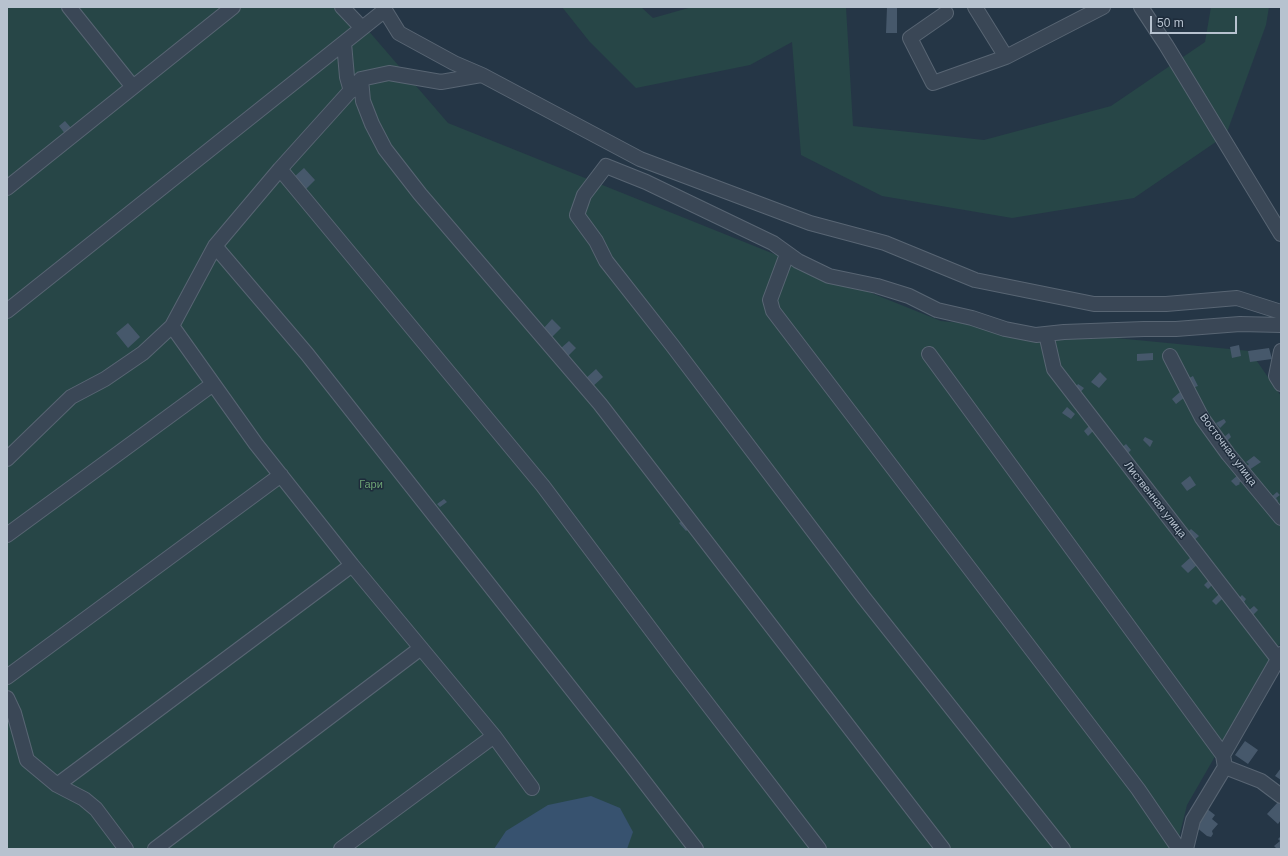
<!DOCTYPE html>
<meta charset="utf-8">
<style>
body{margin:0}
#map{position:relative;width:1288px;height:856px;overflow:hidden;background:#253646;font-family:Arial,sans-serif}
canvas{display:block}
.frame{position:absolute;inset:0;border:8px solid #b7c2cf;pointer-events:none}
.scale{position:absolute;left:1150px;top:16px;width:87px;height:18px;box-sizing:border-box;border:2px solid #b7c2cf;border-top:0;padding-left:5px;font-size:12px;line-height:14px;white-space:nowrap;color:#b7c2cf;-webkit-text-stroke:3px #1e2c3b;paint-order:stroke}
</style>
<div id="map">
<canvas width="1288" height="856"></canvas>
<div class="frame"></div>
<div class="scale">50 m</div>
</div>
<script>
const context = document.querySelector('canvas').getContext('2d');
context.lineJoin = 'round';
function fillPath(path, color) { context.fillStyle = color; context.fill(path, 'evenodd'); }
const toPath = rows => new Path2D(rows.map(r => 'M' + r).join(''));
function strokePath(path, color, width, dash) { context.strokeStyle = color; context.lineWidth = width; context.lineCap = dash ? 'butt' : 'round'; context.setLineDash(dash || []); context.stroke(path); }
function write(font, color, halo, rows, align = 'center') {
  context.font = font + ' Arial,sans-serif'; context.lineWidth = 3; context.setLineDash([]); context.textBaseline = 'middle'; context.strokeStyle = halo; context.fillStyle = color; for (const [text, x, y, turn = 0] of rows) {
    context.save(); context.translate(x, y); context.rotate((+turn || 0) * Math.PI / 180); context.textAlign = isNaN(turn) ? turn : align; if (halo) context.strokeText(text, 0, 0); context.fillText(text, 0, 0); context.restore();
  }
}
fillPath(toPath([
 [7,7,348,7,448,123,941,321,1250,351,1281,396,1281,642,1187,805,1176,849,7,849],
 [562,7,641,7,653,18,692,7,846,7,853,126,984,140,1111,106,1205,42,1211,7,1269,7,1266,25,1226,135,1134,198,1012,218,882,196,801,155,792,42,750,65,636,88,589,41]
]), '#274647');
fillPath(toPath([
 [591,796,620,808,633,832,627,849,494,849,506,831,548,805]
]), '#37526f');
fillPath(toPath([
 [887,7,897,7,897,33,886,33],
 [65,121,72,129,66,135,59,126],
 [304,168,315,180,306,189,294,177],
 [552,319,561,328,552,337,543,329],
 [128,323,140,337,128,348,116,333],
 [569,341,576,348,567,357,560,349],
 [1239,345,1241,356,1232,358,1230,347],
 [1269,348,1272,359,1250,362,1248,351],
 [1153,353,1153,360,1137,361,1137,354],
 [596,369,603,377,591,388,584,380],
 [1100,372,1107,379,1099,388,1091,382],
 [1193,376,1198,386,1192,388,1187,379],
 [1078,384,1084,388,1079,394,1075,388],
 [1180,392,1185,397,1176,404,1172,399],
 [1067,407,1075,414,1071,419,1062,413],
 [1224,419,1226,422,1220,428,1216,423],
 [1089,426,1094,430,1088,436,1084,431],
 [1229,433,1231,437,1227,441,1224,437],
 [1145,437,1153,441,1150,447,1143,440],
 [1126,444,1131,450,1125,456,1119,450],
 [1254,456,1261,462,1249,470,1246,467,1249,464,1246,462],
 [1238,475,1243,480,1239,483,1240,484,1236,486,1231,481],
 [1190,476,1196,485,1187,491,1181,483],
 [1277,492,1280,495,1276,498,1278,501,1277,502,1270,498],
 [444,499,447,502,440,507,437,504],
 [685,518,692,526,686,531,679,523],
 [1191,529,1199,536,1192,542,1185,535],
 [1191,557,1198,564,1188,573,1181,566],
 [1209,580,1213,584,1208,589,1204,585],
 [1220,593,1224,597,1216,605,1212,601],
 [1242,595,1246,599,1244,602,1245,603,1244,604,1237,600],
 [1254,606,1258,610,1252,616,1248,611],
 [1245,741,1258,750,1248,764,1235,755],
 [1281,768,1281,780,1275,776],
 [1278,802,1281,804,1281,820,1278,824,1267,814],
 [1206,808,1215,815,1212,819,1218,824,1212,831,1213,834,1211,837,1207,836,1196,827],
 [1281,836,1281,849,1277,849,1274,846,1280,841,1278,839]
]), '#46586b');
const minor = toPath([
 [69,7,133,87],
 [342,7,362,28],
 [383,7,399,33,454,63,482,75,640,159,810,223,885,243,975,280,1094,304,1166,304,1237,298,1281,312],
 [975,7,1006,57,1103,7],
 [1141,7,1166,45,1281,234],
 [946,13,910,38,933,83,1006,57],
 [344,43,347,77,351,91],
 [361,79,363,101,372,124,385,149,420,194,600,404,943,849],
 [280,169,543,486,679,667,819,849],
 [7,188,233,7],
 [215,246,307,354,629,762,696,849],
 [786,257,770,300,773,311,1138,789,1179,849],
 [7,311,385,10],
 [172,326,256,444,352,565,494,736,532,788],
 [1046,334,1054,369,1278,659],
 [1281,351,1276,376,1281,384],
 [929,354,1223,755],
 [1170,356,1202,418,1228,454,1281,518],
 [7,459,71,397,105,379,143,353,172,326,215,246,280,169,361,79,389,73,441,82,481,75],
 [7,535,213,384],
 [7,677,281,475],
 [7,698,14,713,27,760,57,785,84,799,96,809,126,849],
 [1225,767,1261,781,1281,796],
 [57,785,352,565],
 [155,849,421,648],
 [341,849,494,736],
 [1063,849,864,598,672,345,606,261,596,241,577,215,584,195,606,166,646,182,773,243,798,261,829,276,877,286,909,296,937,310,972,318,1005,329,1036,335,1064,332,1144,329,1176,329,1240,324,1281,325],
 [1186,849,1193,820,1225,767,1223,755,1281,654]
]);
strokePath(minor, '#586573', 16);
strokePath(minor, '#3a4756', 14);
write('11px', '#b7c2cf', '#1e2c3b', [
 ["Восточная улица",1228,450,53],
 ["Лиственная улица",1155,500,52]
]);
write('11px', '#6ca274', '#1e2c3b', [
 ["Гари",371,485]
]);
</script>
